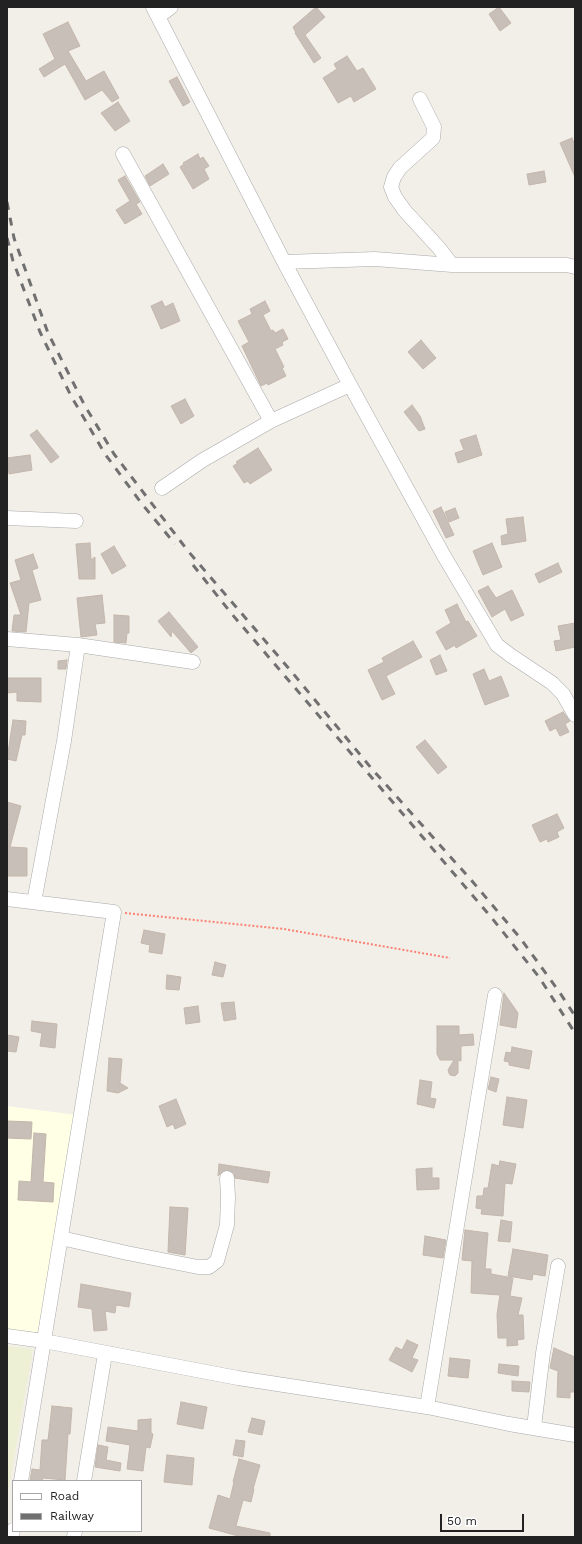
<!DOCTYPE html>
<style>
body{margin:0}
#map{position:relative;width:582px;height:1544px;overflow:hidden;background:#f2efe9;font-family:"Work Sans",sans-serif}
canvas{display:block}
.frame{position:absolute;inset:0;border:8px solid #222;pointer-events:none}
.legend{position:absolute;left:12px;top:1480px;width:130px;height:52px;box-sizing:border-box;background:#fff;border:1px solid #a7a7a7;margin:0;padding:5px 7px;list-style:none;font-size:12px;color:#222}
.legend li{display:flex;align-items:center;gap:8px;height:20px}
.legend b{width:20px;border:1px solid #a7a7a7}
.scale{position:absolute;left:440px;top:1514px;width:84px;height:18px;box-sizing:border-box;border:2px solid #222;border-top:0;padding-left:5px;font-size:12px;line-height:14px;white-space:nowrap;color:#222;-webkit-text-stroke:3px #fff;paint-order:stroke}
</style>
<div id="map">
<canvas width="582" height="1544"></canvas>
<div class="frame"></div>
<ul class="legend">
<li><b style="height:5px;background:#fff"></b>Road</li>
<li><b style="height:5px;background:#707070"></b>Railway</li>
</ul>
<div class="scale">50 m</div>
</div>
<script>
const context = document.querySelector('canvas').getContext('2d');
context.lineJoin = 'round';
function fillPath(path, color) { context.fillStyle = color; context.fill(path, 'evenodd'); }
const toPath = rows => new Path2D(rows.map(r => 'M' + r).join(''));
function strokePath(path, color, width, dash) { context.strokeStyle = color; context.lineWidth = width; context.lineCap = dash ? 'butt' : 'round'; context.setLineDash(dash || []); context.stroke(path); }
fillPath(toPath([
 [7,1106,77,1115,39,1348,7,1344]
]), '#ffffe5');
fillPath(toPath([
 [7,1346,33,1349,7,1499]
]), '#eef0d5');
const building = toPath([
 [316,7,325,17,305,35,321,58,314,63,295,33,296,33,293,27,316,7],
 [499,7,511,23,500,31,489,14,499,7],
 [68,22,80,46,68,51,86,81,104,71,119,98,112,102,102,90,85,100,65,64,44,77,39,69,55,59,43,34,68,22],
 [347,56,357,71,363,68,376,89,354,102,351,96,338,103,323,78,337,69,334,64,347,56],
 [177,77,190,102,183,106,169,81,177,77],
 [118,102,130,121,115,131,101,113,118,102],
 [572,138,575,145,575,177,560,143,572,138],
 [198,154,200,159,203,157,209,166,204,169,209,179,193,189,180,167,184,164,183,163,198,154],
 [163,164,169,174,150,186,145,176,163,164],
 [544,171,546,182,529,185,527,174,544,171],
 [125,176,140,202,136,204,142,214,125,224,116,210,130,201,118,180,125,176],
 [162,301,165,307,173,303,180,321,161,329,151,306,162,301],
 [265,301,270,311,263,315,271,331,273,330,275,333,283,329,288,339,282,342,283,345,275,349,284,367,282,368,286,376,268,385,267,383,261,386,242,346,249,342,238,321,252,314,250,309,265,301],
 [421,340,436,358,423,369,408,352,421,340],
 [185,399,194,416,181,424,171,406,185,399],
 [412,405,420,416,425,429,419,431,404,412,412,405],
 [37,430,59,457,51,463,30,435,37,430],
 [476,435,482,455,458,463,455,453,464,450,460,440,476,435],
 [258,448,272,470,250,484,248,481,244,483,233,466,238,463,236,462,258,448],
 [30,455,32,470,9,474,7,458,30,455],
 [441,507,454,535,446,538,433,511,441,507],
 [455,508,459,518,449,522,445,512,455,508],
 [523,517,526,541,502,545,501,536,508,534,506,519,523,517],
 [90,543,91,560,95,557,95,579,79,579,76,544,90,543],
 [492,543,502,567,483,575,473,551,492,543],
 [114,546,126,566,112,574,101,554,114,546],
 [33,554,38,568,32,570,41,600,29,603,26,632,12,631,14,615,21,615,10,583,21,580,15,560,33,554],
 [558,563,562,572,539,583,535,574,558,563],
 [488,586,496,598,512,590,524,615,511,621,505,609,492,617,478,591,488,586],
 [102,595,105,623,95,624,97,635,81,637,77,598,102,595],
 [457,604,466,622,468,621,477,636,456,648,455,645,446,650,436,632,451,623,445,610,457,604],
 [169,612,198,647,191,653,172,631,171,637,158,621,169,612],
 [114,615,129,616,129,633,127,633,126,643,114,642,114,615],
 [575,623,575,647,556,651,554,641,561,640,558,626,575,623],
 [413,641,422,657,386,676,395,694,382,700,368,670,384,662,382,658,413,641],
 [440,655,447,671,436,675,430,660,440,655],
 [67,660,66,669,58,669,58,661,67,660],
 [484,669,489,681,501,676,509,696,485,705,473,674,484,669],
 [7,678,41,678,41,702,17,701,17,692,7,693,7,678],
 [563,712,570,721,565,724,569,732,560,736,556,728,550,731,545,721,563,712],
 [13,720,26,721,25,735,22,735,16,761,7,759,13,720],
 [425,740,447,767,438,774,416,747,425,740],
 [7,802,21,806,10,847,27,848,27,876,7,876,7,802],
 [557,814,564,828,557,832,559,837,548,842,547,839,540,842,532,825,557,814],
 [144,930,165,934,162,954,149,952,150,945,141,943,144,930],
 [215,962,226,965,223,977,212,975,215,962],
 [167,975,181,977,179,990,166,989,167,975],
 [504,993,518,1013,516,1028,500,1025,504,993],
 [234,1002,236,1019,224,1021,221,1003,234,1002],
 [198,1006,200,1022,186,1024,184,1008,198,1006],
 [32,1021,57,1024,55,1048,40,1046,42,1033,31,1031,32,1021],
 [437,1026,459,1026,459,1035,473,1034,474,1045,461,1046,461,1061,458,1060,458,1073,455,1076,450,1075,449,1073,448,1070,454,1060,440,1060,437,1054,437,1026],
 [7,1035,19,1037,16,1052,7,1051,7,1035],
 [512,1047,532,1051,529,1069,509,1065,509,1062,504,1061,506,1052,511,1053,512,1047],
 [109,1058,122,1059,120,1083,128,1088,118,1093,107,1091,109,1058],
 [491,1077,499,1079,496,1092,488,1089,491,1077],
 [420,1080,432,1082,430,1098,436,1099,434,1108,417,1104,420,1080],
 [507,1097,527,1100,523,1128,503,1125,507,1097],
 [176,1099,186,1124,175,1129,173,1124,167,1127,159,1106,176,1099],
 [7,1121,32,1122,31,1139,7,1138,7,1121],
 [34,1133,46,1134,43,1182,54,1183,53,1202,18,1200,19,1181,31,1182,34,1133],
 [500,1161,516,1164,512,1184,505,1183,503,1216,481,1214,482,1209,476,1208,477,1196,483,1196,484,1188,488,1188,492,1164,499,1166,500,1161],
 [219,1164,270,1172,268,1183,235,1178,234,1173,227,1170,223,1171,218,1176,219,1164],
 [432,1168,432,1178,439,1178,439,1189,417,1190,416,1169,432,1168],
 [170,1207,188,1208,185,1255,168,1252,170,1207],
 [501,1220,512,1222,510,1242,498,1241,501,1220],
 [465,1230,488,1233,485,1269,491,1269,491,1274,513,1278,510,1296,522,1298,518,1315,523,1315,524,1339,517,1340,518,1345,507,1346,507,1338,498,1338,497,1314,500,1295,471,1293,472,1261,462,1260,465,1230],
 [425,1236,446,1240,443,1258,423,1255,425,1236],
 [513,1249,548,1255,545,1276,533,1274,532,1280,508,1276,513,1249],
 [81,1284,131,1293,129,1307,116,1305,115,1313,105,1311,107,1330,94,1331,92,1309,78,1307,81,1284],
 [407,1340,418,1345,412,1358,418,1360,412,1372,389,1360,396,1347,402,1350,407,1340],
 [554,1348,575,1357,575,1392,570,1392,570,1398,557,1397,558,1371,550,1368,554,1348],
 [450,1358,470,1360,468,1378,448,1376,450,1358],
 [499,1364,519,1366,518,1376,498,1373,499,1364],
 [512,1381,530,1382,529,1392,512,1391,512,1381],
 [181,1402,207,1407,203,1429,177,1424,181,1402],
 [52,1406,72,1408,70,1434,68,1434,65,1480,43,1478,42,1481,30,1481,32,1469,40,1470,42,1440,48,1440,52,1406],
 [252,1418,265,1421,262,1435,248,1432,252,1418],
 [151,1419,151,1433,153,1434,150,1448,146,1447,143,1471,127,1469,130,1445,106,1441,108,1427,138,1431,138,1420,151,1419],
 [236,1440,245,1441,243,1457,233,1455,236,1440],
 [98,1445,108,1447,106,1460,121,1463,120,1471,95,1467,98,1445],
 [167,1455,194,1458,192,1485,164,1482,167,1455],
 [239,1459,260,1465,253,1489,254,1489,251,1502,243,1500,236,1526,270,1533,270,1537,242,1537,209,1528,218,1495,230,1499,234,1482,233,1482,239,1459]
]);
fillPath(building, '#c7bfb8');
strokePath(building, '#c4b6ab', 1);
const minor = toPath([
 [153,7,284,262,350,385,444,556,497,645,510,655,552,683,563,694,575,715],
 [158,17,171,7],
 [420,99,434,127,433,138,400,168,394,177,391,187,395,197,405,211,439,248,452,265],
 [123,154,271,421],
 [284,262,375,259,452,265,567,265,575,267],
 [162,488,203,460,271,421,350,385],
 [7,518,76,521],
 [7,639,78,645,193,662],
 [7,899,114,912,21,1481],
 [34,902,64,741,78,645],
 [61,1238,127,1253,198,1267,209,1267,217,1261,227,1225,228,1197,227,1178],
 [7,1336,44,1341,238,1378,427,1407,509,1424,575,1435],
 [427,1407,495,995],
 [534,1427,543,1353,558,1266],
 [84,1481,105,1354],
 [12,1537,13,1530],
 [74,1537,75,1531]
]);
strokePath(minor, '#a9a9a9', 15);
strokePath(toPath([
 [125,913,284,929,450,958]
]), '#fa8072', 2, [2, 2]);
strokePath(minor, '#fff', 14);
strokePath(toPath([
 [7,202,14,238,48,333,85,406,114,454,188,551,291,671,372,769,472,881,521,939,560,993,575,1016],
 [7,238,13,261,40,332,71,396,105,454,142,504,175,544],
 [193,565,231,613,491,917,539,977,575,1033]
]), '#707070', 3, [8, 8]);
</script>
